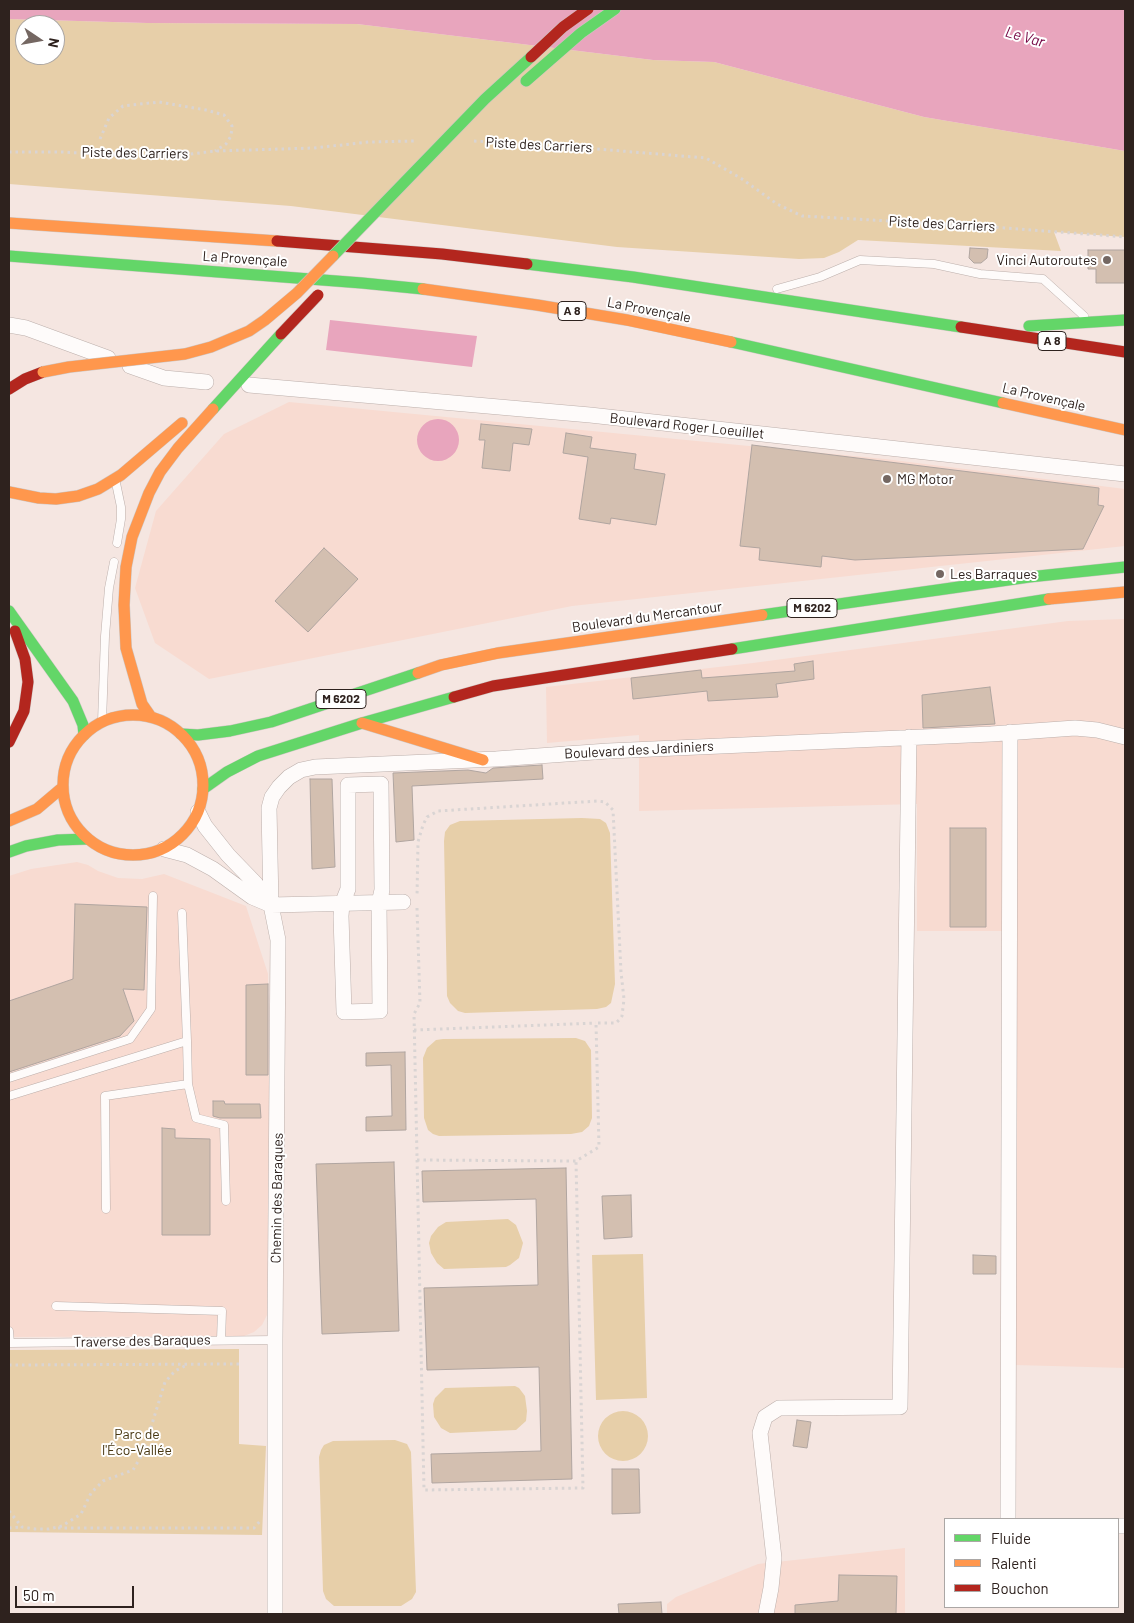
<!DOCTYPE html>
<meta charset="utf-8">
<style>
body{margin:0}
#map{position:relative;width:1134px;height:1623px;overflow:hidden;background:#f5e6e1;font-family:Barlow,sans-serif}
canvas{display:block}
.frame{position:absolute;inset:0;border:10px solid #2e221e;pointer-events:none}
.legend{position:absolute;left:944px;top:1518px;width:175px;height:90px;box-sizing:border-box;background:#fff;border:1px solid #aba7a5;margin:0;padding:6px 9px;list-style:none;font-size:15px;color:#2e221e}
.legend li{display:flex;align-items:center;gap:10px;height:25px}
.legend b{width:25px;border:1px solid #aba7a5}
.north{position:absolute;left:15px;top:15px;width:50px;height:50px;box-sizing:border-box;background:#fff;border:1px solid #aba7a5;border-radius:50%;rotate:102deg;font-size:14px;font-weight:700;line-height:20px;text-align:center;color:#2e221e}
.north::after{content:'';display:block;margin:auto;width:18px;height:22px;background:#746762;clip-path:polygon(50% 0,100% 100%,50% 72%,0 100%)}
.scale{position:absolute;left:15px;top:1586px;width:119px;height:22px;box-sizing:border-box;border:2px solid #2e221e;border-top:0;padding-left:6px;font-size:15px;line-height:18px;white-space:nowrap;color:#2e221e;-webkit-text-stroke:4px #fff;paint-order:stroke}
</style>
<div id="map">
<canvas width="1134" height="1623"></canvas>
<div class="frame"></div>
<ul class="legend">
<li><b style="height:6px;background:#63d668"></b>Fluide</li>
<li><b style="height:6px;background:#ff974d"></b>Ralenti</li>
<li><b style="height:6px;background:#b3261e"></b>Bouchon</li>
</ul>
<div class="north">N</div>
<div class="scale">50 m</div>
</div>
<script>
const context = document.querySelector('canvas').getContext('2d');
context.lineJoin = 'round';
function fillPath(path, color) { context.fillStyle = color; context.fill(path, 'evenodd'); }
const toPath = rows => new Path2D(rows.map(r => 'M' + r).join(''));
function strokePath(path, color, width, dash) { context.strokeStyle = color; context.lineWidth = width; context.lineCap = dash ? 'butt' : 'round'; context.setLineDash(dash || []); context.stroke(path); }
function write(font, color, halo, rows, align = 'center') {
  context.font = font + ' Barlow,sans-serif'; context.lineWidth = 4; context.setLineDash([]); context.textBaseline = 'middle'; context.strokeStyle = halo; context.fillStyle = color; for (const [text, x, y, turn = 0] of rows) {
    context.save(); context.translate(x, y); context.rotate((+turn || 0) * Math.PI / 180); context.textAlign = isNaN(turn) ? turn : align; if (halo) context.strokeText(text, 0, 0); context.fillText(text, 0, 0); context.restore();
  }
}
fillPath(toPath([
 [289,402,885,459,1125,489,1125,546,572,606,209,679,155,643,135,588,156,511,224,434],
 [1125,619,1125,1368,1015,1365,1016,931,917,931,917,804,639,811,639,735,547,743,546,687,753,663,1068,621],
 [77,862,88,865,98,871,118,878,142,879,164,874,246,906,268,974,269,1088,267,1315,262,1325,254,1332,244,1336,9,1337,9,876,31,869],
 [905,1548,905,1614,667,1614,667,1604,676,1597,758,1564]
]), '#f8dbd1');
fillPath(toPath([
 [9,19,147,23,357,24,653,60,714,62,924,117,1125,151,1125,237,1054,232,1061,251,858,240,839,252,824,258,799,259,617,247,291,206,9,184],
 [25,25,55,25,55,55,25,55],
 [582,818,600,819,606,823,610,833,615,984,611,1003,606,1007,597,1009,465,1013,458,1011,450,1003,447,996,444,841,445,832,450,825,460,821],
 [576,1038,585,1041,591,1050,592,1118,589,1126,582,1132,571,1134,439,1136,433,1134,428,1130,424,1118,423,1058,427,1048,436,1040,443,1039],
 [508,1219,516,1225,523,1243,519,1258,510,1265,506,1267,444,1269,437,1263,431,1253,429,1243,431,1236,438,1227,446,1222],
 [643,1254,647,1398,596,1400,592,1255],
 [239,1349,239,1444,266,1446,262,1535,9,1532,9,1350],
 [515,1386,519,1388,525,1396,527,1411,526,1421,516,1430,450,1433,441,1428,434,1417,433,1404,435,1398,445,1388],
 '598 1436a25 25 0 1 1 50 0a25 25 0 1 1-50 0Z',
 [395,1440,407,1444,411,1452,416,1592,412,1599,401,1606,334,1606,326,1599,323,1591,319,1457,321,1450,324,1445,333,1441]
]), '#e7cfa9');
fillPath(toPath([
 [9,9,1125,9,1125,151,924,117,714,62,653,60,357,24,147,23,9,19],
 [330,320,477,336,472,367,326,350],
 '417 440a21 21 0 1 1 42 0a21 21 0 1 1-42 0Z'
]), '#e8a5bd');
const building = toPath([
 [970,248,988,249,987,258,981,263,974,263,969,258,970,248],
 [1088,250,1125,250,1125,283,1096,283,1096,269,1088,269,1088,250],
 [481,424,532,429,529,445,513,443,510,471,482,468,485,440,479,440,481,424],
 [566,433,592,437,590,448,636,454,634,469,665,474,656,525,611,518,610,524,579,519,588,457,563,453,566,433],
 [752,445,1099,488,1098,505,1104,506,1083,549,855,560,822,556,821,567,759,560,760,548,740,546,752,445],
 [324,548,358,579,308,632,275,601,324,548],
 [813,661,814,679,776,684,778,697,708,701,707,691,633,699,631,678,701,670,702,678,795,671,794,664,813,661],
 [990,687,995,724,923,728,922,695,990,687],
 [542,765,543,779,412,786,414,840,396,842,393,773,468,770,486,773,493,768,542,765],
 [310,779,332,779,335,867,312,869,310,779],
 [950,828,986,828,986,927,950,927,950,828],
 [75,904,147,907,144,990,123,989,134,1021,120,1036,9,1072,9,1001,73,979,75,904],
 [268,984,268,1075,246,1075,246,985,268,984],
 [405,1052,406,1130,366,1131,366,1117,392,1116,391,1065,366,1066,366,1053,405,1052],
 [213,1101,224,1101,225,1104,260,1104,261,1118,220,1118,213,1116,213,1101],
 [162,1128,175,1129,175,1138,210,1139,210,1235,162,1235,162,1128],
 [394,1162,399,1331,322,1334,316,1164,394,1162],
 [566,1168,572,1479,432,1483,431,1454,541,1451,539,1367,427,1370,424,1288,538,1285,536,1199,423,1202,422,1171,566,1168],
 [631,1195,632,1237,604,1239,602,1196,631,1195],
 [973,1255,996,1256,996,1274,973,1274,973,1255],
 [797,1420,811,1422,807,1448,793,1446,797,1420],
 [612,1469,639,1469,640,1513,612,1514,612,1469],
 [839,1575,897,1576,896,1614,795,1614,795,1605,838,1601,839,1575],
 [661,1602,662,1614,619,1614,618,1604,661,1602]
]);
fillPath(building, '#d3bfb0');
strokePath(building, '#b0a5a0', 1);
const lane = toPath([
 [777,289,820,277,860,260,934,264,980,274,1043,279,1084,316],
 [116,483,121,507,121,519,117,543],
 [102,722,105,636,109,588,114,562],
 [9,1078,130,1039,151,1009,153,896],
 [188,1084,196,1118,224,1125,226,1201],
 [9,1096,187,1041,182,913],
 [106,1209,105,1096,188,1084,187,1041],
 [56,1306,222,1311,221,1340],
 [9,1331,10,1343],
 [9,1343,275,1340]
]);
const street = toPath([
 [9,325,26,328,108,358],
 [130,366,164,378,206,382],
 [249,385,590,415,1125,474],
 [381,784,382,890,379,903,380,1011,344,1012,341,916,342,904,348,889,348,785,381,784],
 [198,812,205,826,228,855,256,884,271,905],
 [164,849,187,855,213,869,252,897,271,905,403,902],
 [1008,1519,1010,732],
 [1118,1526,1125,1526],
 [275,1614,275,1340,278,940,271,905,269,808,272,797,279,787,289,777,301,770,315,767,496,759,608,751,991,734,1075,728,1097,730,1125,737],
 [766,1614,771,1588,774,1558,760,1433,765,1417,779,1408,900,1407,909,737]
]);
const fast = toPath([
 [526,81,581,33,615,9],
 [9,256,362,283,423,289],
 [527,264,633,277,961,327],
 [1029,326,1125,320],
 [731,342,1003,403],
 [213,409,281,334],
 [9,611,73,701,83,725,84,735],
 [762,615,1029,577,1125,567],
 [732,649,1049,599],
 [181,734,198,735,230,731,271,722,418,673],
 [203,789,227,772,258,756,362,723,454,697],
 [9,852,26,846,58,840,87,839]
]);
const slow = toPath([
 [9,223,277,241],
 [423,289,537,305,627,320,731,342],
 [1003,403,1125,430],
 [9,492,39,498,56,499,78,496,98,489,121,475,182,423],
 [1049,599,1125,592],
 [418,673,441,665,498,653,762,615],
 '63 785a70 70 0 1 1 140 0a70 70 0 1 1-140 0Z',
 [151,717,142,704,126,648,124,605,126,567,132,537,149,493,160,472,178,448,213,409],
 [362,723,483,760],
 [9,821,37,809,63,787]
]);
const jam = toPath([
 [277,241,442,254,527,264],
 [961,327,1125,352],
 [9,389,25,379,43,372],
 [454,697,493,686,732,649],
 [9,742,24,711,28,682,25,659,15,631]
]);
strokePath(lane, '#bcafab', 9);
strokePath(street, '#bcafab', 16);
strokePath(fast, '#cdc6c3', 12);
strokePath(slow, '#cdc6c3', 12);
strokePath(jam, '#cdc6c3', 12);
strokePath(toPath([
 [100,139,109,118,123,106,159,102,206,110,224,115,232,126,231,136,226,144,215,151],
 [474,141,561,146,706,158,742,179,777,204,802,216,992,227,1125,237],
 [9,152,63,152,133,156,176,156,215,151,314,148,369,142,415,141],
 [417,908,420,1003,414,1014,424,1490,583,1488,576,1161],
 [414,1030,596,1023],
 [417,1160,576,1161,599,1147,596,1023,616,1023,620,1019,622,1016,624,999,621,972,613,810,605,802,598,801,438,811,427,817,423,825,418,842,417,897],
 [9,1365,239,1364],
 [9,1511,22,1527,35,1529,49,1529,62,1526,81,1514,91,1493,103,1481,133,1470,143,1453,165,1382,175,1371,187,1365],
 [9,1528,22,1527],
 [58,1528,254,1528,261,1520]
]), '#d9d4d3', 3, [2.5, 4]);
strokePath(lane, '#fefbfa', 8);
strokePath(street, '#fefbfa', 15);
strokePath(fast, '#63d668', 11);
strokePath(slow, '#ff974d', 11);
strokePath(jam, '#b3261e', 11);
const fastBridge = toPath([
 [333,256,485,99,531,57]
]);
const slowBridge = toPath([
 [43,372,69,367,185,354,211,347,249,331,265,320,297,293,333,256]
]);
const jamBridge = toPath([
 [531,57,563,27,588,9],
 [281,334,318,295]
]);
strokePath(fastBridge, '#cdc6c3', 12, []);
strokePath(slowBridge, '#cdc6c3', 12, []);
strokePath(jamBridge, '#cdc6c3', 12, []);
strokePath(fastBridge, '#63d668', 11);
strokePath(slowBridge, '#ff974d', 11);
strokePath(jamBridge, '#b3261e', 11);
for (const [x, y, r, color] of [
 [1107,260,5,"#746762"],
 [887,479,5,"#746762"],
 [940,574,5,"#746762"]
]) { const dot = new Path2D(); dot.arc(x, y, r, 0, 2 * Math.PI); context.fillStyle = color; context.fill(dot); strokePath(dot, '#fff', 2); }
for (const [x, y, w] of [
 [572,311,28],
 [1052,341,28],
 [812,608,50],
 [341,699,50]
]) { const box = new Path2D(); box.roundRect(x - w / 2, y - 9.5, w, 19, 4); context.fillStyle = '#fff'; context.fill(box); strokePath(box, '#2e221e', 1); }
write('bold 12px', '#2e221e', null, [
 ["A 8",572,311],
 ["A 8",1052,341],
 ["M 6202",812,608],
 ["M 6202",341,699]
]);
write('14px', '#2e221e', '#fff', [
 ["Piste des Carriers",539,145,3],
 ["Piste des Carriers",135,153,1],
 ["Piste des Carriers",942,224,3],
 ["La Provençale",245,259,4],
 ["La Provençale",649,310,11],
 ["La Provençale",1044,397,13],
 ["Boulevard Roger Loeuillet",687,426,6],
 ["Boulevard du Mercantour",647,617,-8],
 ["Boulevard des Jardiniers",639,750,-3],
 ["Chemin des Baraques",277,1198,-89],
 ["Traverse des Baraques",142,1341,-1]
]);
write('14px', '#2e221e', '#fff', [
 ["Vinci Autoroutes",1097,260,"right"],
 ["MG Motor",897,479],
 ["Les Barraques",950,574]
], 'left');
write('14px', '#473610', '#fff', [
 ["Parc de",137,1434],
 ["l'Éco-Vallée",137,1450]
]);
write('italic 15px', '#730342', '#fff', [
 ["Le Var",1025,37,16]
]);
</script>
